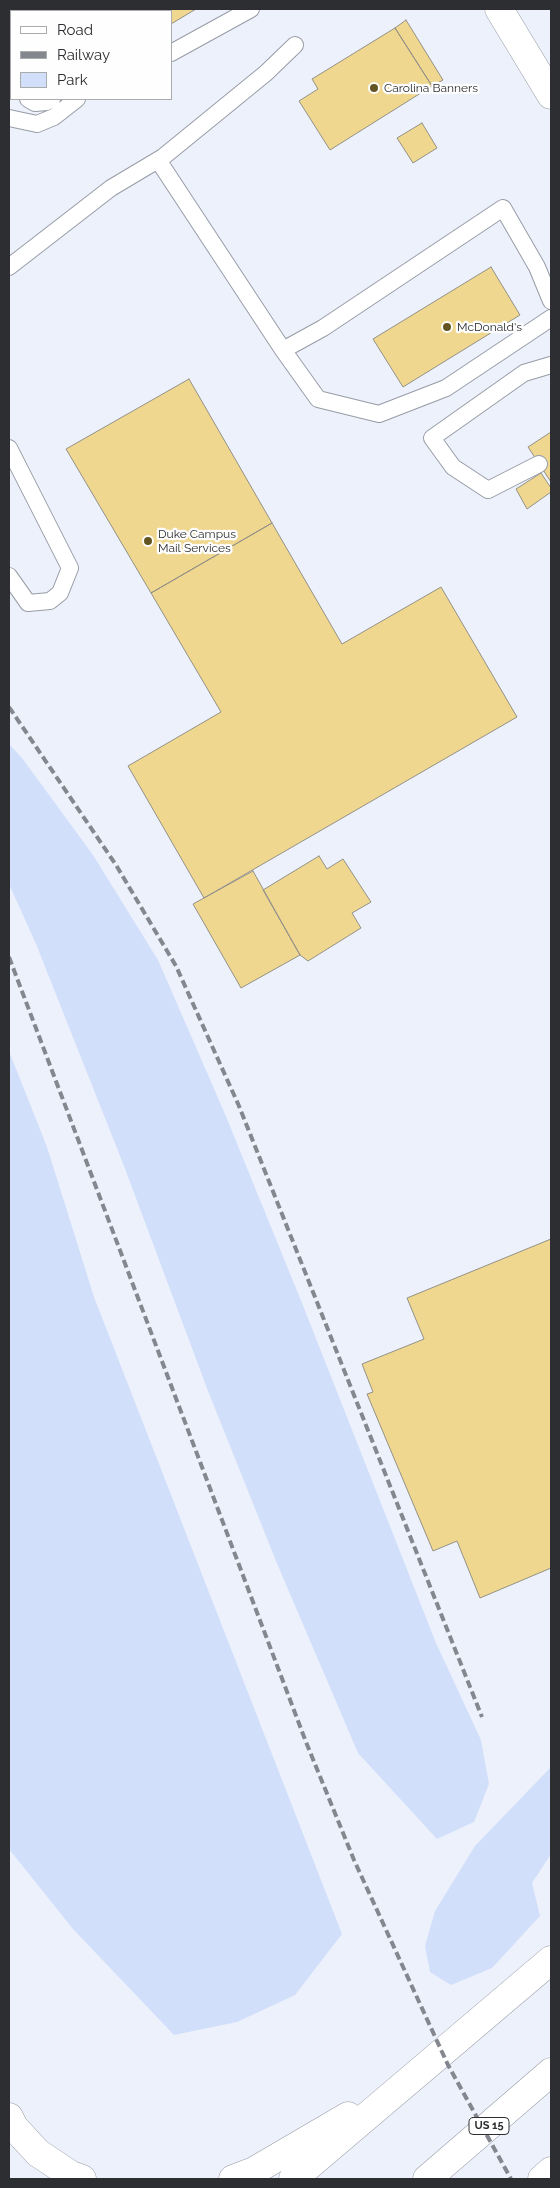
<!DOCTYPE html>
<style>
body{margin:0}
#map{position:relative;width:560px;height:2188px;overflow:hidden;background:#ecf1fc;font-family:Raleway,sans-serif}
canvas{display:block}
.frame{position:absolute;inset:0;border:10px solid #2c2e31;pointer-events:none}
.legend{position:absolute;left:10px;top:10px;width:162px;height:90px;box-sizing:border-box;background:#fefefe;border:1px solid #aaabac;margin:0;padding:6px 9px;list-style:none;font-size:15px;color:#2c2e31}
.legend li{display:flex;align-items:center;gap:10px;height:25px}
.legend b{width:25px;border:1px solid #aaabac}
</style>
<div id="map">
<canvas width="560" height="2188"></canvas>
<div class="frame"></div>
<ul class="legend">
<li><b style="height:6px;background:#fff"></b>Road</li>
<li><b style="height:6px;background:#84878e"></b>Railway</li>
<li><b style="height:14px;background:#d2dffa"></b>Park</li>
</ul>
</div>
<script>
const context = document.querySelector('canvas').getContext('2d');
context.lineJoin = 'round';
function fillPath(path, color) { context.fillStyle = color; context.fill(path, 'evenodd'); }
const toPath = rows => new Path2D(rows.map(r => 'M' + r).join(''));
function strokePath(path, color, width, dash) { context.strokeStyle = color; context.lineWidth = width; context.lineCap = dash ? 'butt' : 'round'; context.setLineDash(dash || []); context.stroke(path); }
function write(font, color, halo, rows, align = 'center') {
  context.font = font + ' Raleway,sans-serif'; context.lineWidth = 4.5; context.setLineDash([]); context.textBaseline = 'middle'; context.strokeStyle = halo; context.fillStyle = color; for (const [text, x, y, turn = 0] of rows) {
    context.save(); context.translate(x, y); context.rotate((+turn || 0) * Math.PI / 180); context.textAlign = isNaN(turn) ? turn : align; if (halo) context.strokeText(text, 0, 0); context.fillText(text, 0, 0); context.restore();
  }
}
fillPath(toPath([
 [9,744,22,758,93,855,158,960,225,1114,304,1308,436,1643,481,1740,489,1784,474,1822,437,1839,358,1753,276,1561,208,1391,124,1166,36,944,9,884],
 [9,1051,47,1147,94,1297,342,1934,295,1995,237,2022,174,2035,73,1929,9,1849],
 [551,1767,551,1854,532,1883,540,1916,492,1968,451,1985,430,1972,425,1946,435,1911,475,1846]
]), '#d2dffa');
const building = toPath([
 [9,9,196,9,171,24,171,11,11,11,11,37,9,33,9,9],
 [406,20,443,80,432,86,395,28,406,20],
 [395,28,432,86,330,150,299,101,318,89,312,79,395,28],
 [422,123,437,148,413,163,397,138,422,123],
 [491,267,520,315,403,387,373,339,491,267],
 [189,379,272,523,151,593,66,449,189,379],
 [551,432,551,482,528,447,551,432],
 [541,473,551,488,551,492,527,509,516,489,541,473],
 [272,523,342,644,441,587,517,717,204,898,128,766,221,712,151,593,272,523],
 [319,856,327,869,343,859,371,902,352,913,361,928,308,961,300,955,263,890,319,856],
 [253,871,300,955,241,988,193,904,253,871],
 [551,1239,551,1568,480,1598,457,1541,433,1551,367,1394,373,1392,362,1364,424,1339,407,1298,551,1239]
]);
fillPath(building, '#efd790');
strokePath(building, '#939086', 1);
const service = toPath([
 [171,53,251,9],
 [9,86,11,88],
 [28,99,35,103,47,102,52,99],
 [9,118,37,124,54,117,77,99],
 [158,160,283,350,318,399,379,414,446,388,551,318],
 [9,267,111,188,163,157,266,73,295,45],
 [283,350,323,328,503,208,537,267,551,301],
 [9,448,70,568,60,593,50,601,28,603,9,576],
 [539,464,488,490,453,467,432,438,524,373,551,365]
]);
const primary = toPath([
 [499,9,551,95]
]);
const motorway = toPath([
 [9,2117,14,2127,38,2153,71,2175,82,2179],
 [233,2179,254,2171,348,2116],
 [293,2179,551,1960],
 [427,2179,551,2072],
 [542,2179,551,2171]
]);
strokePath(service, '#979ca6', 18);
strokePath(primary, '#979ca6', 29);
strokePath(motorway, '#979ca6', 29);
strokePath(service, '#fff', 16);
strokePath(primary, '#fff', 28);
strokePath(motorway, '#fff', 28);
strokePath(toPath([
 [9,707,116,865,176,966,239,1106,482,1717],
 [9,957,306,1742,354,1860,448,2065,511,2179]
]), '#84878e', 4, [8, 4]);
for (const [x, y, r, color] of [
 [374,88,5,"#645421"],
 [447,327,5,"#645421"],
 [148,541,5,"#645421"]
]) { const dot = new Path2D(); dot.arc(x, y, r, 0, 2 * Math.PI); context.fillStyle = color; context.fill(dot); strokePath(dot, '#fefefe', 2); }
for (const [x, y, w] of [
 [489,2126,40]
]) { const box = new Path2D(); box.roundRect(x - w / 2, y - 8.5, w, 17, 4); context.fillStyle = '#fefefe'; context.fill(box); strokePath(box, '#2c2e31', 1); }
write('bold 11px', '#2c2e31', null, [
 ["US 15",489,2126]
]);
write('12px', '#2c2e31', '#fefefe', [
 ["Carolina Banners",384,88],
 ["McDonald's",457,327],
 ["Duke Campus",158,534],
 ["Mail Services",158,548]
], 'left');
</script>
